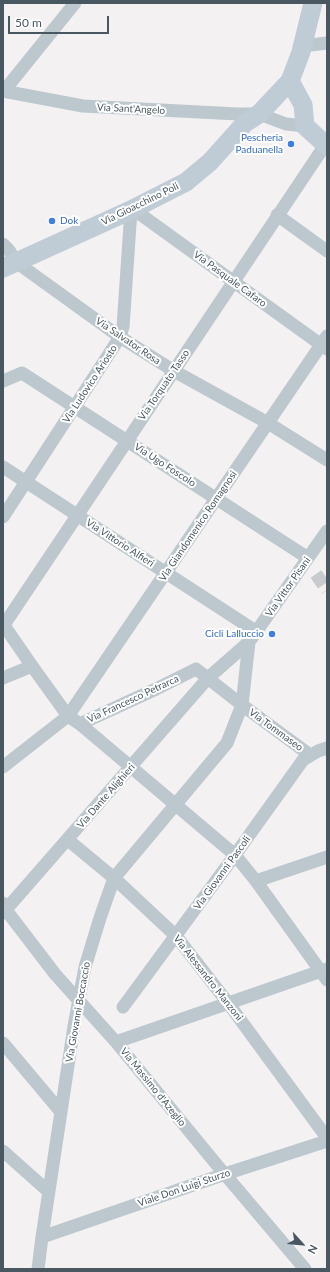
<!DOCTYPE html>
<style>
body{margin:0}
#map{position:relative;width:330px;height:1272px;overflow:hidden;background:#f4f1f2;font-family:Lato,sans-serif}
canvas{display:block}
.frame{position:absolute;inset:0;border:4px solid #485760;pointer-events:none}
.north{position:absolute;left:282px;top:1224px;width:40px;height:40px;-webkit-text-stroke:3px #fff;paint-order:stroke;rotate:117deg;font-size:11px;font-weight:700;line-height:16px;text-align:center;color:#485760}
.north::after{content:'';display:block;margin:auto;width:14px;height:18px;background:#485760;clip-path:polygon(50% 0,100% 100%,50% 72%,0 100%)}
.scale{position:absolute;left:8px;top:16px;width:101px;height:18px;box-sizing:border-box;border:2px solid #485760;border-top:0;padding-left:5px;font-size:12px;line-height:14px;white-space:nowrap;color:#485760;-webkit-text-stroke:3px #fff;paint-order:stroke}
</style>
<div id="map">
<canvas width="330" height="1272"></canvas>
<div class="frame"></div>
<div class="north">N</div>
<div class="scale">50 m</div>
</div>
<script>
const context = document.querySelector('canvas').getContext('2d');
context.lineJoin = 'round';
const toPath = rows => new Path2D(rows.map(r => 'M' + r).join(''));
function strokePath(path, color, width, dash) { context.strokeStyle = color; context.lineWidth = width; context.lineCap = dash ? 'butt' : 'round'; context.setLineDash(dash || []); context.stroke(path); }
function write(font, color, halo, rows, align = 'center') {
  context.font = font + ' Lato,sans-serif'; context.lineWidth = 4; context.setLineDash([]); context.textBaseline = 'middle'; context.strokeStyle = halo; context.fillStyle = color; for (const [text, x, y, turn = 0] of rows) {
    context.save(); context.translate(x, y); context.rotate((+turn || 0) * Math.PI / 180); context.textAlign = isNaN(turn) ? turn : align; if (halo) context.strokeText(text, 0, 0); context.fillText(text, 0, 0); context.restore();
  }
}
strokePath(toPath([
 [316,574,327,590]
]), '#c9cace', 13, [13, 6]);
strokePath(toPath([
 [302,46,327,43],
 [3,91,83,106,238,114,259,114,286,124,305,126],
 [4,91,75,3],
 [133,209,327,349],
 [277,215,327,251],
 [3,244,9,250,16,262,120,337,174,371,268,423,327,460],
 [3,381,22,373,308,558],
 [3,467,257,632],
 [3,517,120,337,123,327,131,210],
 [3,624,32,666,68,716,327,336],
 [4,625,325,145],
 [3,678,32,666],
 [80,724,235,855,256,881,327,980],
 [3,767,68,716,80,724,156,689,196,669,242,705,310,755],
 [68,840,114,878,176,936,228,1003,327,1138],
 [256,881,327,857],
 [3,903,6,910,55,974,116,1042,217,1165,305,1269],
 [3,913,208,678,249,642,327,531],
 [123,1007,235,855,303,760,318,751,327,748],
 [116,1042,327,969],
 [3,1043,61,1112],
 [3,1151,49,1192],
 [42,1237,225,1174,327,1141],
 [38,1269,42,1237,74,1026,85,967,100,918,114,878,227,743,242,705,249,642]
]), '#bcc8ce', 13);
strokePath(toPath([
 [290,81,303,105,305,126,327,146],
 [3,268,131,210,186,182,210,162,245,123,259,114,290,81,301,52,313,3]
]), '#bfccd6', 19);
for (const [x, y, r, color] of [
 [291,144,4,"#3f7fe0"],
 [52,221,4,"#3f7fe0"],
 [272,634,4,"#3f7fe0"]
]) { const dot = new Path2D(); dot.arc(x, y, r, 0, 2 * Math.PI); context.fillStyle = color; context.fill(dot); strokePath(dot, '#fff', 1.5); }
write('10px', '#485760', '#fff', [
 ["Via Sant'Angelo",131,109,3],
 ["Via Gioacchino Poli",140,204,-26],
 ["Via Pasquale Cafaro",230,279,36],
 ["Via Salvator Rosa",128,341,34],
 ["Via Ludovico Ariosto",90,384,-57],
 ["Via Torquato Tasso",164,385,-56],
 ["Via Ugo Foscolo",165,465,33],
 ["Via Giandomenico Romagnosi",198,526,-56],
 ["Via Vittorio Alfieri",120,543,33],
 ["Via Vittor Pisani",288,587,-55],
 ["Via Francesco Petrarca",133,699,-25],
 ["Via Tommaseo",276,730,36],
 ["Via Dante Alighieri",106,796,-49],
 ["Via Giovanni Pascoli",222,873,-54],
 ["Via Alessandro Manzoni",208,978,52],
 ["Via Giovanni Boccaccio",78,1012,-80],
 ["Via Massimo d'Azeglio",153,1087,51],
 ["Viale Don Luigi Sturzo",184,1188,-19]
]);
write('10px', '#366cbe', '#fff', [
 ["Pescheria",283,138],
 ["Paduanella",283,150],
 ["Dok",60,221,"left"],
 ["Cicli Lalluccio",264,634]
], 'right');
</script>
